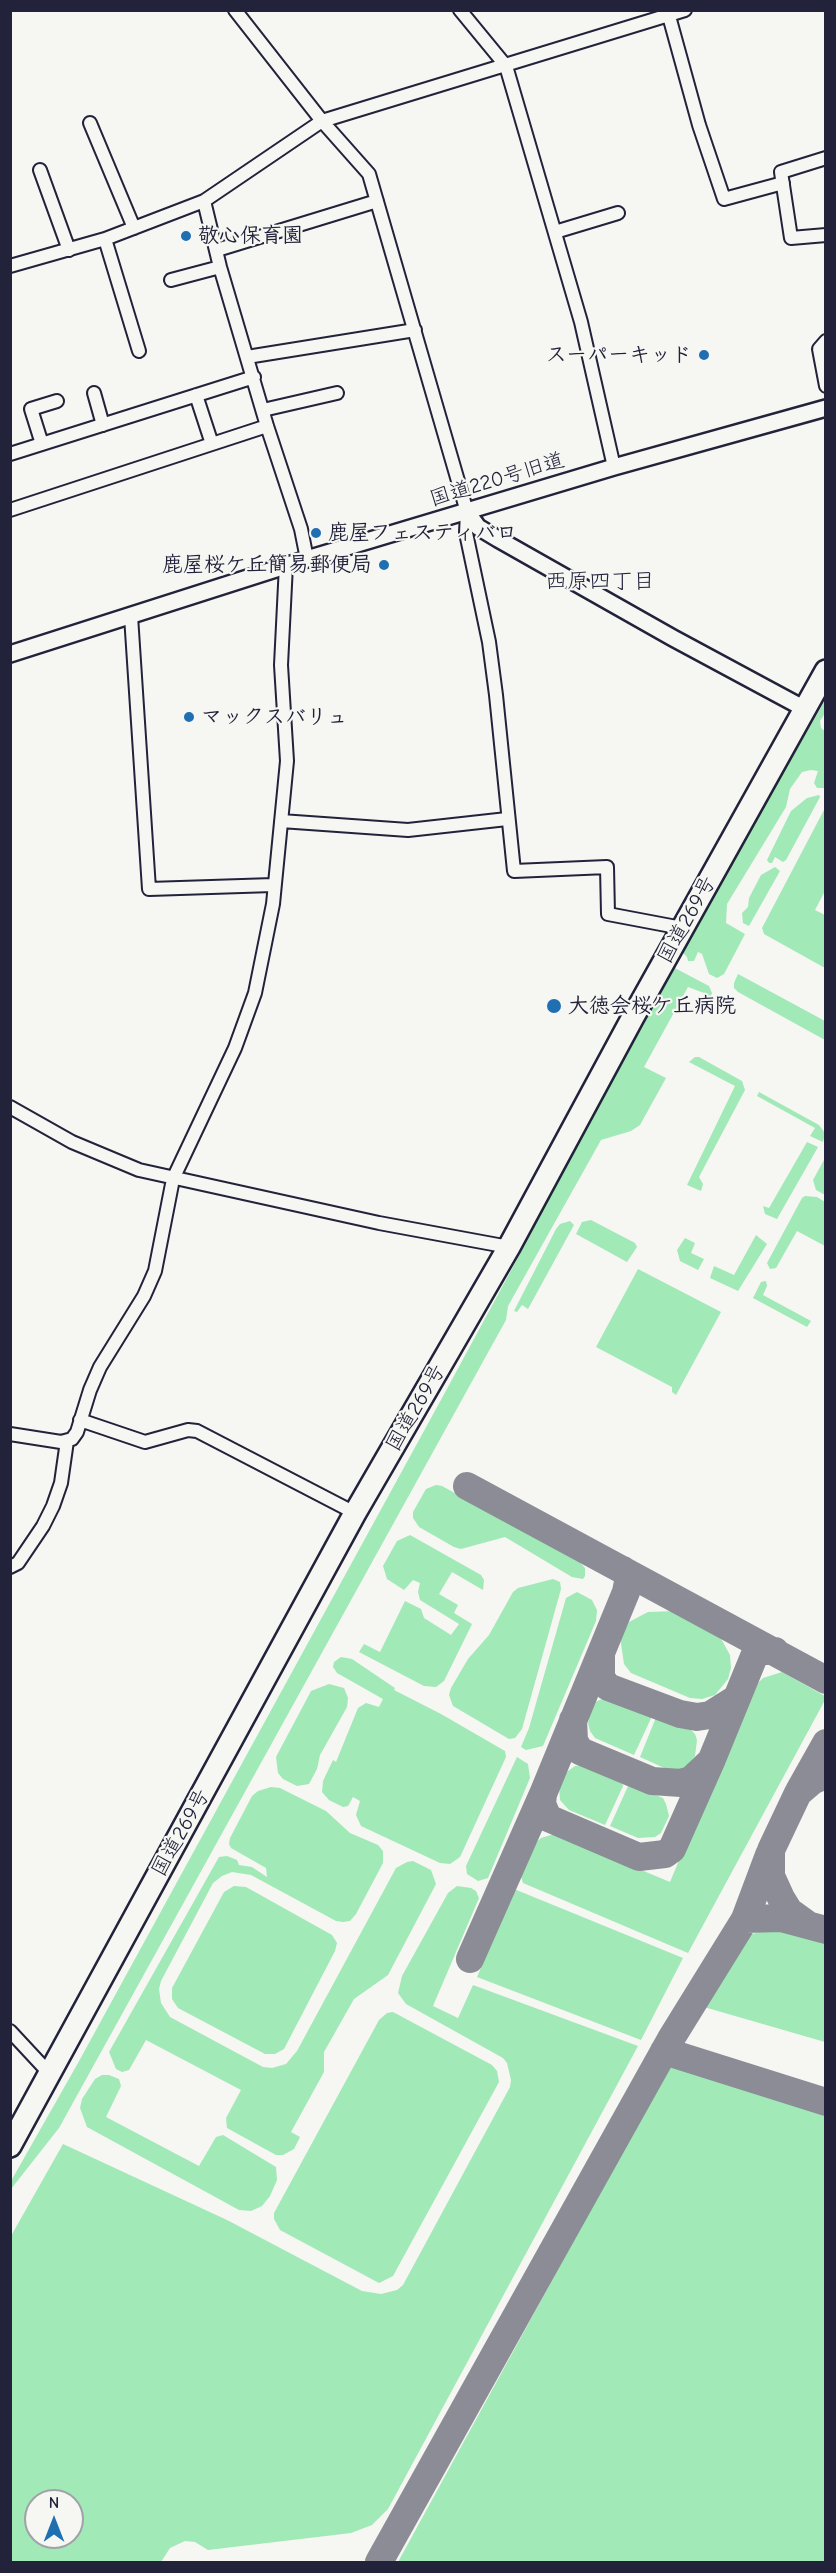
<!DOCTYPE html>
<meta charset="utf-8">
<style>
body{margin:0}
#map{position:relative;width:836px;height:2573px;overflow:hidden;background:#f6f6f2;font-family:"Comic Neue",sans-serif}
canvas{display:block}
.frame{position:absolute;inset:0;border:12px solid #22223b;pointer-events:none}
.north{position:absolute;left:24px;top:2489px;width:60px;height:60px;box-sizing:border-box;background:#f6f6f2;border:2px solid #a1a1a9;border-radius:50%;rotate:0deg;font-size:16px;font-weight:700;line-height:24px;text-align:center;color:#22223b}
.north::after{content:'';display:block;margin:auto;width:21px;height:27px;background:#1f6fb2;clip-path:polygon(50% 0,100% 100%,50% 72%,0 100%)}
</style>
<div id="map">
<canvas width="836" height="2573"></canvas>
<div class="frame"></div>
<div class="north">N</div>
</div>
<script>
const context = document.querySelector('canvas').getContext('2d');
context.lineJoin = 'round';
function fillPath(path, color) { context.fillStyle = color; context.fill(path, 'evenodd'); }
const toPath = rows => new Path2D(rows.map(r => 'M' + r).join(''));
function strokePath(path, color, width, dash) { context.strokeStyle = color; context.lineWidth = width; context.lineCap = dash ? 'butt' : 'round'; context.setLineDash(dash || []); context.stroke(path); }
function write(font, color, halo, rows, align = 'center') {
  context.font = font + ' "Comic Neue","Klee One",sans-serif'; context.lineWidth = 4.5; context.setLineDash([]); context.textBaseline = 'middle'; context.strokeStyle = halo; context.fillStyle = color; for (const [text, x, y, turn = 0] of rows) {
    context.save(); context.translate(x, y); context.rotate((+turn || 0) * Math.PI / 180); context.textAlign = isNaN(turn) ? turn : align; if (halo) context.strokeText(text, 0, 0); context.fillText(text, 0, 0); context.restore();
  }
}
fillPath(toPath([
 [825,700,825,713,820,721,821,728,825,731,825,786,824,788,817,788,814,783,818,771,811,770,802,772,790,789,786,807,727,904,726,923,745,934,724,974,717,978,709,974,702,954,698,952,694,961,688,961,687,957,681,951],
 [819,795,820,797,786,860,783,862,775,857,772,863,769,863,767,860,791,811,807,798],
 [825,808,825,891,815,910,825,915,825,968,764,934,762,928],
 [775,867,780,871,749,926,743,923,742,913,748,907,749,898,761,875],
 [671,966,709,986,712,993,707,1005,701,1003,704,993,688,987,644,1067,666,1078,640,1125,631,1131,601,1140,508,1306,506,1320,59,2128,11,2189,11,2181,78,2063,442,1398,527,1241,625,1046],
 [738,974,825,1021,825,1040,738,992,734,988,734,983],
 [695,1057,699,1057,742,1081,745,1090,699,1177,703,1184,701,1191,687,1185,735,1086,689,1062],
 [759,1092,819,1125,825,1133,823,1142,810,1136,815,1128,757,1096],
 [807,1142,818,1147,777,1219,765,1214,763,1206,769,1208],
 [825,1158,825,1195,816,1190,813,1180],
 [805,1196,817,1197,825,1202,825,1246,797,1231,776,1268,770,1269,767,1263,802,1198],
 [591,1220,635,1243,637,1247,627,1262,576,1234,582,1222],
 [570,1221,574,1225,528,1309,522,1305,517,1312,514,1311,556,1229,560,1224],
 [756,1235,767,1244,738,1291,710,1278,714,1266,734,1275],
 [685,1238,695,1243,691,1253,704,1259,698,1270,680,1261,677,1250],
 [638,1269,721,1312,676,1395,672,1392,672,1387,596,1347],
 [766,1281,767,1286,763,1295,811,1321,807,1327,753,1298,761,1282],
 [436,1485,442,1486,580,1562,585,1568,585,1576,583,1579,572,1577,505,1537,461,1549,454,1547,419,1527,413,1518,413,1512,426,1489],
 [410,1535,481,1575,484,1580,483,1590,452,1572,439,1594,458,1605,454,1613,472,1624,444,1681,436,1687,424,1686,359,1652,364,1644,380,1652,405,1601,421,1609,424,1618,451,1635,459,1624,420,1600,418,1592,420,1583,413,1580,404,1590,387,1579,383,1566,397,1541],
 [553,1579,560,1582,561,1589,522,1729,515,1738,509,1739,453,1706,449,1695,451,1688,468,1659,489,1635,513,1592,518,1588],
 [577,1592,592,1600,597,1610,596,1621,543,1746,526,1750,521,1747,529,1728,566,1598],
 [676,1611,719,1635,730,1655,731,1668,728,1679,715,1695,702,1699,690,1698,631,1673,624,1664,620,1637,629,1622,648,1612],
 [341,1657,352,1659,389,1684,395,1688,394,1690,441,1714,505,1751,506,1757,460,1857,450,1864,440,1863,361,1826,356,1815,360,1801,353,1797,348,1806,343,1807,329,1800,322,1792,323,1781,333,1760,336,1762,358,1708,366,1703,379,1707,383,1699,337,1673,333,1667,334,1662],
 [782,1672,825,1696,825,1700,688,1953,523,1883,520,1873,530,1848,541,1838,551,1835,557,1835,670,1882,750,1691,763,1678],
 [329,1684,344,1688,348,1698,347,1707,320,1755,317,1769,309,1784,297,1786,283,1779,278,1773,276,1757,311,1691],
 [611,1696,653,1714,634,1755,595,1738,590,1731,588,1723,591,1707,597,1701],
 [657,1715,690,1729,695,1734,697,1740,695,1756,685,1768,671,1771,640,1757],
 [517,1757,528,1764,530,1778,488,1878,478,1881,467,1874,466,1866],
 [582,1765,622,1781,623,1786,605,1825,569,1810,560,1800,559,1785,564,1774,575,1766],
 [629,1784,663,1798,666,1804,669,1816,661,1833,655,1837,638,1838,610,1826],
 [271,1787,280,1788,326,1811,350,1833,378,1845,383,1851,383,1863,356,1914,350,1921,343,1922,336,1921,251,1875,232,1872,222,1876,213,1883,161,1981,159,1989,161,2003,170,2017,263,2067,272,2068,286,2064,297,2051,396,1868,407,1862,413,1861,431,1870,436,1884,388,1975,354,1999,324,2052,324,2072,291,2132,300,2137,294,2149,283,2155,276,2155,227,2128,226,2118,241,2090,146,2040,129,2070,122,2072,116,2069,109,2052,219,1857,227,1856,237,1860,239,1865,252,1867,267,1877,266,1868,231,1848,229,1844,230,1838,252,1796,258,1791],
 [234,1886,246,1887,332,1935,337,1943,335,1951,284,2049,275,2054,265,2054,178,2008,172,1999,172,1988,224,1892],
 [457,1886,471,1888,476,1891,479,1898,433,2006,458,2018,473,1985,638,2046,388,2509,372,2525,351,2533,208,2550,195,2542,185,2541,170,2548,161,2562,11,2562,11,2236,63,2144,227,2220,362,2291,381,2294,397,2290,403,2285,510,2087,511,2080,507,2063,503,2058,406,2004,398,1993,402,1976,448,1893],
 [36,2501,72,2501,72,2537,36,2537],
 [514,1889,683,1958,641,2040,477,1977],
 [766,1930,789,1931,825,1942,825,2042,704,2007,703,2004,736,1946,749,1935],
 [393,2012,492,2065,497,2071,499,2082,393,2276,379,2283,280,2230,274,2219,274,2213,379,2020,387,2013],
 [671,2063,825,2108,825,2562,398,2562],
 [102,2075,109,2075,119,2079,121,2086,106,2117,199,2166,216,2137,223,2135,276,2167,277,2180,270,2196,262,2206,251,2211,239,2210,87,2127,80,2108,82,2099,95,2079]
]), '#a1e9b7');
strokePath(toPath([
 [467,1486,826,1680],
 [623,1570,629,1577,626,1592,543,1794,542,1804,548,1818,639,1857,665,1854,672,1849,712,1759,755,1654,762,1651,775,1651],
 [601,1654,601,1678,608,1687,680,1714,697,1717,710,1715,737,1698],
 [573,1720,574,1741,580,1751,652,1781,681,1783,691,1780,709,1763],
 [799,1791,826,1743],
 [745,1919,769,1855],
 [807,1924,789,1911,781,1898,771,1876,771,1850,798,1793,812,1781,826,1775],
 [470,1959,543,1794],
 [664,2051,826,2102],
 [379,2562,672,2037,745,1919,781,1918,826,1930]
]), '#8c8c96', 28);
const minor = toPath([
 [235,10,322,121,369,174,467,512,466,533,489,642,496,695,514,871,607,867,608,914,682,928],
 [460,10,506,66,581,322,614,467],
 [669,16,699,125,724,199,783,183],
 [90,123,134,228],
 [826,158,781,172,791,238,826,235],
 [40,170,69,250],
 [204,201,220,267,267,426,301,529,307,559],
 [555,232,618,213],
 [105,239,139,351],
 [217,250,377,201],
 [10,266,105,239,204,201,322,121,685,10],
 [171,280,220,267],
 [826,341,819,349,826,386],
 [247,357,415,330],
 [94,393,103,425],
 [196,395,212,444],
 [263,410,337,393],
 [42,444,31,409,57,401],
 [10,454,254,377],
 [10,510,267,426],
 [131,616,149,889,273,885],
 [281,821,408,830,507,819],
 [10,1107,72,1142,139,1170,379,1223,509,1247],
 [80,1420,145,1442,188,1430,197,1431,355,1513],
 [10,1434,61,1442,72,1439,77,1432,90,1390,100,1367,144,1296,155,1271,173,1179,235,1048,255,993,273,904,287,761,281,665,286,565],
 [10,1567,18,1563,43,1526,53,1506,61,1483,67,1441],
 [10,2031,50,2074]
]);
const tertiary = toPath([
 [467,512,478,527,498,539,673,638,805,709],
 [10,654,307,559,614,467,826,408]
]);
const trunk = toPath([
 [10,2146,355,1513,509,1247,633,1017,826,671]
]);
strokePath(minor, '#22223b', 16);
strokePath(tertiary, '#22223b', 20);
strokePath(trunk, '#22223b', 26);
strokePath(minor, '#f6f6f2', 12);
strokePath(tertiary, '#f6f6f2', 15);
strokePath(trunk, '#f6f6f2', 21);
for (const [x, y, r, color] of [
 [186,236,6,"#1f6fb2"],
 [704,355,6,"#1f6fb2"],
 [316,533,6,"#1f6fb2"],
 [384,565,6,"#1f6fb2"],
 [189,717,6,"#1f6fb2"],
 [554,1006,8,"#1f6fb2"]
]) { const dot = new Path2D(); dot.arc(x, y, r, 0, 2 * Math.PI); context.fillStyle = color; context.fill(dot); strokePath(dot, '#f6f6f2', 2); }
write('bold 21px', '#22223b', '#f6f6f2', [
 ["敬心保育園",198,236],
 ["スーパーキッド",692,355,"right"],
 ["鹿屋フェスティバロ",328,533],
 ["鹿屋桜ケ丘簡易郵便局",372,565,"right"],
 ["マックスバリュ",201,717],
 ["大徳会桜ケ丘病院",568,1006]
], 'left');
write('21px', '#22223b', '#f6f6f2', [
 ["国道220号旧道",497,480,-17],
 ["国道269号",687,920,-61],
 ["国道269号",416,1408,-60],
 ["国道269号",181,1833,-61]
]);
write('22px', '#22223b', '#f6f6f2', [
 ["西原四丁目",600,582]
]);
</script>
